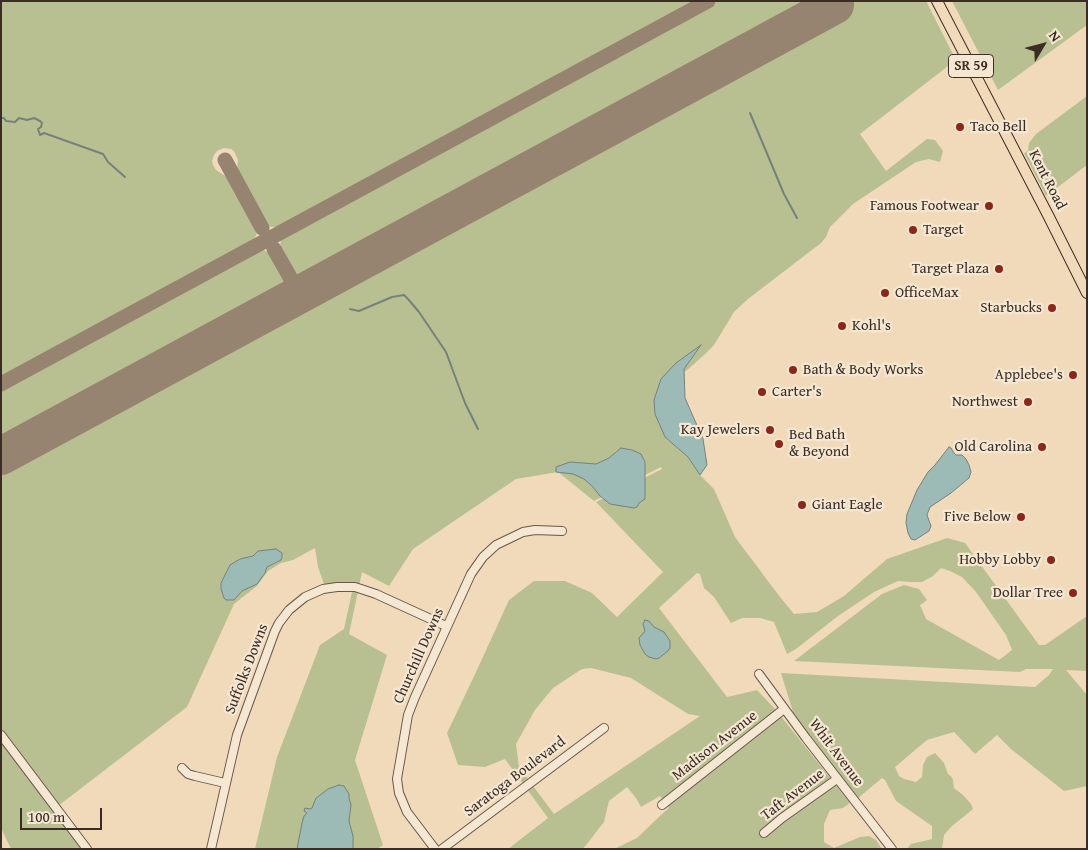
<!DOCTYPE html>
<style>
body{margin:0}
#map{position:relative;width:1088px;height:850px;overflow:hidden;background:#f1daba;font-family:"Gentium Book Plus",serif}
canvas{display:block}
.frame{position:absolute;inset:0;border:2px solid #3b2d26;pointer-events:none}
.north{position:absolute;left:1018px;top:20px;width:50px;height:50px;-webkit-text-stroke:4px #f6e7d2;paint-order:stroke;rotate:53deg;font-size:14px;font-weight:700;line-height:20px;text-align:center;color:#3b2d26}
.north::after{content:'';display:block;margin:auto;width:18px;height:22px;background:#3b2d26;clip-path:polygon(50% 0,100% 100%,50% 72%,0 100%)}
.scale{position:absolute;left:20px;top:808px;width:82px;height:22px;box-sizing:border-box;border:2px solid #3b2d26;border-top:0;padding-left:6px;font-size:15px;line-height:18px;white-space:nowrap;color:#3b2d26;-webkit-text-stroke:4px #f6e7d2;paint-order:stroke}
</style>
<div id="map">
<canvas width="1088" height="850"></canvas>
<div class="frame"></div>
<div class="north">N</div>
<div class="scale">100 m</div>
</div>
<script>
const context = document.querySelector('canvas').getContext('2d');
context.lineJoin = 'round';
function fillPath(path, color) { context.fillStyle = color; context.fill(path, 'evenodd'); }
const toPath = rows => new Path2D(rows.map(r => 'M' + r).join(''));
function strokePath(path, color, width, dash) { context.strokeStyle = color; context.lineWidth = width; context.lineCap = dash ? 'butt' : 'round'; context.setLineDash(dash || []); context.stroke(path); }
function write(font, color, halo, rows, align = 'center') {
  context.font = font + ' "Gentium Book Plus",serif'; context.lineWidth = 4.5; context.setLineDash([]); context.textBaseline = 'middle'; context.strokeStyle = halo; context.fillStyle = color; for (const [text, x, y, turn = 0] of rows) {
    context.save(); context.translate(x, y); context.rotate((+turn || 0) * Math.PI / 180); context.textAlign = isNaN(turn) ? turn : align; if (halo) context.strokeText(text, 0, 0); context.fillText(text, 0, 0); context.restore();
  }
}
fillPath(toPath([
 [1,1,697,1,279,227,271,227,268,226,264,221,237,172,238,160,234,151,231,149,224,148,217,151,214,155,212,161,213,165,216,170,227,177,229,179,254,224,257,233,253,241,1,378],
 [718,1,817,1,815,5,811,8,308,281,303,281,295,277,280,248,281,240,285,236],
 [833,1,926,1,956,60,860,134,886,171,927,139,935,140,943,151,940,162,929,159,916,162,853,204,830,227,826,237,821,243,748,299,734,312,714,345,703,356,686,371,661,379,665,437,688,457,700,475,714,489,735,537,780,597,794,614,817,612,844,596,887,559,947,538,965,543,1039,645,1045,645,1087,616,1087,671,1066,670,1087,695,1087,786,1064,791,1011,749,997,735,975,754,954,732,927,740,895,767,899,776,904,779,916,782,922,777,923,765,927,757,935,753,944,763,948,774,951,776,953,780,954,788,963,795,971,804,973,809,952,826,944,835,942,849,907,849,911,844,932,839,932,826,896,801,885,780,882,778,857,799,793,712,781,673,1035,687,1049,675,1053,669,1026,669,1020,672,794,661,882,594,904,585,919,589,927,600,920,605,926,619,999,660,1012,650,1006,635,976,592,962,577,950,571,941,568,933,576,922,582,910,582,898,581,874,592,838,616,796,649,787,654,774,622,760,618,742,618,731,623,714,597,704,588,700,574,697,573,659,608,727,697,757,690,776,710,850,803,843,808,830,810,824,824,824,842,834,848,860,837,869,836,876,840,882,849,614,849,637,838,662,814,669,808,660,796,641,807,636,798,627,787,609,801,604,822,583,849,508,849,548,818,505,759,485,767,458,765,447,733,476,672,509,600,534,581,565,581,592,593,617,617,663,572,596,502,662,469,661,467,594,501,558,472,516,479,413,549,389,586,362,572,349,634,387,655,355,760,383,845,377,849,255,849,277,757,320,645,344,629,352,592,351,582,324,584,318,567,315,548,293,560,281,563,268,571,257,586,234,604,187,707,58,806,1,731,1,465,838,12],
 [591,668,631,678,688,714,700,716,554,814,519,767,516,744,535,710,553,688,582,669],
 [952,1,1087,1,1087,25,998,90],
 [1087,96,1087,165,1046,196,1024,153,1028,151,1029,143,1036,134],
 [263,250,266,251,272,256,285,279,286,287,282,294,279,297,1,447,1,390,255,252],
 [1,741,82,849,11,849,1,828]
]), '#b8c091');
const water = toPath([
 [701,345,684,369,685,398,703,439,707,465,700,475,688,457,665,437,655,414,654,400,661,379,676,363,701,345],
 [949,447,951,448,954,453,956,455,962,455,966,459,969,465,971,472,969,478,951,493,930,507,927,515,931,526,929,531,915,540,911,539,908,533,906,523,907,514,917,490,928,472,935,465,949,447],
 [621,448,632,450,641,454,645,462,645,499,639,503,637,507,634,508,610,504,600,496,593,487,584,479,573,474,556,472,556,467,570,462,596,464,609,458,621,448],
 [276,549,282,553,282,557,281,560,267,567,265,573,257,584,242,591,234,600,226,600,224,598,221,589,221,583,230,565,240,559,253,556,258,551,276,549],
 [645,620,649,621,654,627,664,632,670,641,670,648,668,651,659,658,656,659,649,657,645,654,640,645,639,638,645,631,643,624,645,620],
 [339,785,344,786,349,794,349,798,351,805,349,821,353,836,353,849,297,849,302,823,304,816,307,813,304,811,305,808,310,809,312,808,316,798,328,789,339,785]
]);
fillPath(water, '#9cbab6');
strokePath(water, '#75827c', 1);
strokePath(toPath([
 [750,113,784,194,797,218],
 [1,118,4,118,6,121,15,122,19,118,27,120,34,118,40,121,42,123,41,127,38,129,40,135,44,133,103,154,108,162,125,177],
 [350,309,359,311,392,297,404,295,408,299,419,312,446,352,465,403,478,429]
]), '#75827c', 2);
strokePath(toPath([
 [809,19,818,10,822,1],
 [225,160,262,228],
 [274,249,291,279,294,282,304,287,315,286],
 [277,306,285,301,289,295,292,288,291,279],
 [1,384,708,1]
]), '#968470', 15);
strokePath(toPath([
 [1,456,835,5]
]), '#968470', 38);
const minor = toPath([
 [759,674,806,738,892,849],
 [1,735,87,849],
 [182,768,188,774,195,776,225,783],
 [662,805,784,709],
 [764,833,782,818,837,779],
 [211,849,237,735,275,631,279,623,289,610,305,597,323,589,337,587,355,587,376,594,446,626],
 [435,849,407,812,399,793,397,779,408,715,415,697,471,574,483,557,496,545,523,532,535,530,562,531],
 [442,849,604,728]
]);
const major = toPath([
 [937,1,1049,217,1087,293]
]);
strokePath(minor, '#68584b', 10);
strokePath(major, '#3b2d26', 12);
strokePath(minor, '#f6e7d2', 8);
strokePath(major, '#f1daba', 10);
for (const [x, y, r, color] of [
 [960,127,5,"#8f2418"],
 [989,206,5,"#8f2418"],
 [913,230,5,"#8f2418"],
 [999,269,5,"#8f2418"],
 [885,293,5,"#8f2418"],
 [1052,308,5,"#8f2418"],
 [842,326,5,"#8f2418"],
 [793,370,5,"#8f2418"],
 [1073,375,5,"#8f2418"],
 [762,392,5,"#8f2418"],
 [1028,402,5,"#8f2418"],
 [770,430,5,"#8f2418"],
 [779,444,5,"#8f2418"],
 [1042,447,5,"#8f2418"],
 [802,505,5,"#8f2418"],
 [1021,517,5,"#8f2418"],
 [1051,560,5,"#8f2418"],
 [1073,593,5,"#8f2418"]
]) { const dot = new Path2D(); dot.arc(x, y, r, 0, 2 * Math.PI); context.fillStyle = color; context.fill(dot); strokePath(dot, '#f6e7d2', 2); }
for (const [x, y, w] of [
 [971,66,45]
]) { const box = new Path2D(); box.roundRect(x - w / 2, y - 11.5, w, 23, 4); context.fillStyle = '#f6e7d2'; context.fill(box); strokePath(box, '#3b2d26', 1); }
write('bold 14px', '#3b2d26', null, [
 ["SR 59",971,66]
]);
write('15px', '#3b2d26', '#f6e7d2', [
 ["Taco Bell",970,127,"left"],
 ["Famous Footwear",979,206],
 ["Target",923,230,"left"],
 ["Target Plaza",989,269],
 ["OfficeMax",895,293,"left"],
 ["Starbucks",1042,308],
 ["Kohl's",852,326,"left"],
 ["Bath & Body Works",803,370,"left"],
 ["Applebee's",1063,375],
 ["Carter's",772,392,"left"],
 ["Northwest",1018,402],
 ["Kay Jewelers",760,430],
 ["Bed Bath",789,435,"left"],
 ["& Beyond",789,452,"left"],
 ["Old Carolina",1032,447],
 ["Giant Eagle",812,505,"left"],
 ["Five Below",1011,517],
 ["Hobby Lobby",1041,560],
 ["Dollar Tree",1063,593]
], 'right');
write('15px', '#3b2d26', '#f6e7d2', [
 ["Kent Road",1047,180,63],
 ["Churchill Downs",419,656,-66],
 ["Suffolks Downs",247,669,-69],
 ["Madison Avenue",715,746,-38],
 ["Whit Avenue",836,753,53],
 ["Saratoga Boulevard",515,777,-37],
 ["Taft Avenue",793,795,-37]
]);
</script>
